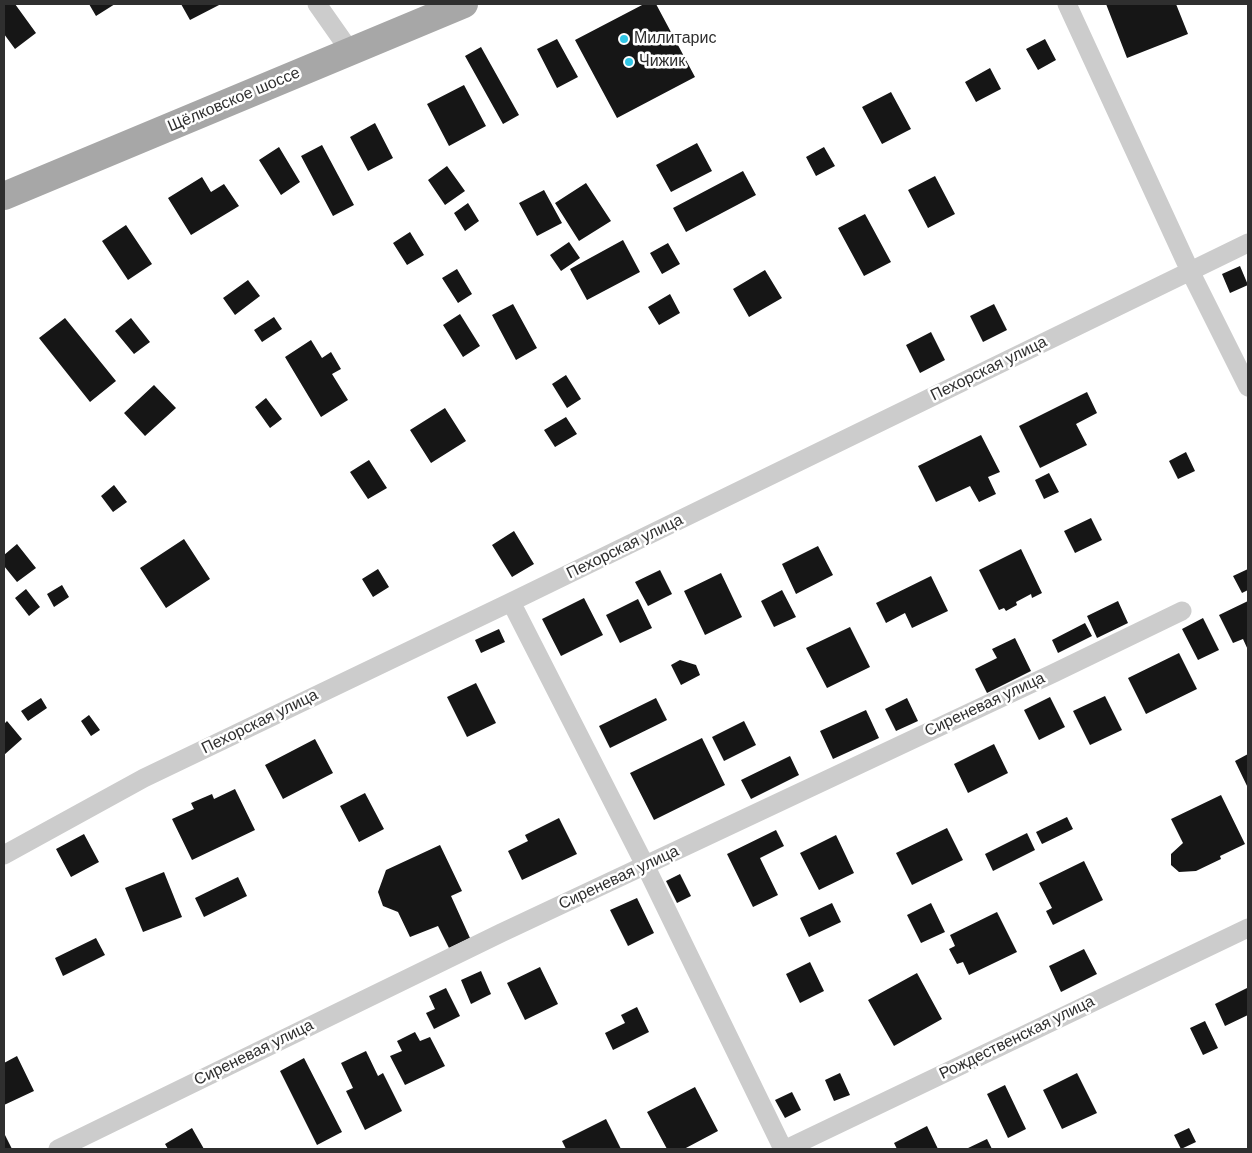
<!DOCTYPE html>
<meta charset="utf-8">
<style>
body{margin:0}
#map{position:relative;width:1252px;height:1153px;overflow:hidden;background:#fff;font-family:Helvetica,sans-serif}
canvas{display:block}
.frame{position:absolute;inset:0;border:5px solid #2f2f2f;pointer-events:none}
</style>
<div id="map">
<canvas width="1252" height="1153"></canvas>
<div class="frame"></div>
</div>
<script>
const context = document.querySelector('canvas').getContext('2d');
context.lineJoin = 'round';
function fillPath(path, color) { context.fillStyle = color; context.fill(path, 'evenodd'); }
const toPath = rows => new Path2D(rows.map(r => 'M' + r).join(''));
function strokePath(path, color, width, dash) { context.strokeStyle = color; context.lineWidth = width; context.lineCap = dash ? 'butt' : 'round'; context.setLineDash(dash || []); context.stroke(path); }
function write(font, color, halo, rows, align = 'center') {
  context.font = font + ' Helvetica,sans-serif'; context.lineWidth = 5; context.setLineDash([]); context.textBaseline = 'middle'; context.strokeStyle = halo; context.fillStyle = color; for (const [text, x, y, turn = 0] of rows) {
    context.save(); context.translate(x, y); context.rotate((+turn || 0) * Math.PI / 180); context.textAlign = isNaN(turn) ? turn : align; if (halo) context.strokeText(text, 0, 0); context.fillText(text, 0, 0); context.restore();
  }
}
fillPath(toPath([
 [4,4,15,4,36,33,15,49,4,34],
 [89,4,115,4,96,16],
 [181,4,221,4,190,20],
 [644,4,656,4,695,77,617,118,575,40],
 [1106,4,1176,4,1188,34,1127,58],
 [557,39,578,77,557,88,537,49],
 [1045,39,1056,60,1038,70,1026,49],
 [481,47,519,115,503,124,465,56],
 [990,68,1001,89,976,102,965,82],
 [464,85,486,126,449,146,427,104],
 [891,92,911,129,882,144,862,107],
 [375,123,393,158,368,171,350,137],
 [697,143,712,171,671,192,656,165],
 [322,145,354,205,333,216,301,156],
 [279,147,300,182,281,195,259,160],
 [824,147,835,166,816,176,806,157],
 [447,166,465,191,445,205,428,180],
 [743,171,756,195,686,232,673,208],
 [935,176,955,214,928,228,908,190],
 [202,177,211,192,224,184,239,206,191,235,168,198],
 [586,183,611,221,579,241,555,203],
 [544,190,562,223,537,236,519,203],
 [468,203,479,221,465,231,454,213],
 [865,214,891,262,864,276,838,228],
 [126,225,152,264,128,280,102,241],
 [410,232,424,255,407,265,393,243],
 [623,240,640,272,587,300,570,269],
 [569,242,580,258,561,271,550,255],
 [668,243,680,264,662,274,650,253],
 [1240,266,1248,285,1230,293,1222,274],
 [457,269,472,294,458,303,442,278],
 [765,270,782,298,749,317,733,289],
 [248,280,260,296,235,315,223,298],
 [670,294,680,313,659,325,648,307],
 [513,304,537,348,516,360,492,315],
 [994,304,1007,330,983,342,970,316],
 [460,314,480,346,463,357,443,325],
 [274,317,282,329,262,342,254,330],
 [65,318,116,381,90,402,39,338],
 [131,318,150,342,134,354,115,331],
 [931,332,945,360,920,373,906,345],
 [311,340,322,358,331,352,341,369,332,374,348,400,321,417,285,357],
 [566,375,581,399,567,408,552,384],
 [154,385,176,408,145,436,124,413],
 [1087,392,1097,413,1076,424,1087,445,1040,468,1019,426],
 [266,398,282,419,270,428,255,407],
 [445,408,466,441,431,463,410,430],
 [566,417,577,434,555,447,544,430],
 [981,435,1000,472,988,477,996,494,979,502,970,486,936,502,918,466],
 [1186,452,1195,471,1178,479,1169,461],
 [369,460,387,488,368,499,350,472],
 [1049,473,1059,492,1044,499,1035,480],
 [114,485,127,502,113,512,101,496],
 [1091,518,1102,540,1075,553,1064,531],
 [514,531,534,564,512,577,492,545],
 [184,539,210,579,166,608,140,568],
 [17,544,36,568,17,582,4,566,4,555],
 [818,546,833,575,796,594,782,564],
 [1021,549,1042,593,1032,598,1031,594,1016,602,1017,605,1006,611,1004,608,999,610,979,570],
 [378,569,389,587,373,597,362,579],
 [1248,569,1248,590,1242,593,1233,576],
 [660,570,672,594,648,606,635,582],
 [721,573,742,617,705,635,684,591],
 [931,576,948,611,912,628,905,613,886,623,876,603],
 [62,585,69,597,54,607,47,594],
 [26,589,40,607,29,616,15,598],
 [782,590,796,617,774,627,761,601],
 [584,598,603,635,561,656,542,619],
 [638,599,652,628,620,643,606,615],
 [1118,601,1128,623,1097,638,1087,616],
 [1248,601,1248,650,1243,639,1233,643,1219,615],
 [1203,618,1219,650,1198,660,1182,629],
 [1085,623,1092,636,1058,653,1052,640],
 [850,627,870,667,827,688,806,648],
 [499,629,505,642,481,653,475,640],
 [1015,638,1031,671,987,693,975,669,997,658,992,649],
 [1179,653,1197,689,1146,714,1128,678],
 [680,660,696,665,700,675,681,685,671,665],
 [476,683,496,723,467,737,447,697],
 [1105,696,1122,730,1090,745,1073,711],
 [1050,697,1065,727,1039,740,1024,710],
 [41,698,47,708,28,721,21,711],
 [656,698,667,720,610,748,599,726],
 [907,698,918,721,896,731,885,709],
 [866,710,879,738,833,759,820,731],
 [89,715,100,730,91,736,81,721],
 [7,721,22,739,4,755,4,724],
 [744,721,756,745,724,761,712,737],
 [702,738,725,785,654,820,630,773],
 [315,739,333,773,283,799,265,765],
 [994,744,1008,773,968,793,954,764],
 [1248,754,1248,788,1235,761],
 [790,756,799,775,751,799,741,780],
 [235,789,255,830,192,860,172,819,194,809,191,803,212,794,214,799],
 [365,793,384,829,359,842,340,806],
 [1221,795,1245,844,1220,856,1221,859,1196,871,1179,872,1171,865,1171,854,1183,843,1171,819],
 [1067,817,1073,829,1042,844,1036,832],
 [559,818,577,854,522,880,508,851,528,841,525,835],
 [947,828,963,860,912,885,896,853],
 [776,830,784,846,760,858,778,895,753,907,727,854],
 [1027,833,1035,850,993,871,985,854],
 [84,834,99,862,71,877,56,849],
 [836,835,854,873,819,890,800,853],
 [440,845,462,891,451,896,470,938,449,948,438,926,410,937,398,912,383,906,378,892,386,870],
 [1084,861,1103,900,1053,925,1046,911,1052,908,1039,883],
 [164,872,182,917,143,932,125,888],
 [680,874,691,896,677,903,666,881],
 [238,877,247,896,204,917,195,898],
 [637,898,654,933,628,946,610,910],
 [832,903,841,922,809,937,800,918],
 [931,903,945,932,921,943,907,915],
 [997,912,1017,952,969,975,963,962,957,964,949,949,955,946,950,935],
 [96,938,105,955,63,976,55,958],
 [1084,949,1097,974,1061,992,1049,966],
 [810,962,824,991,800,1003,786,974],
 [540,967,558,1004,525,1020,507,983],
 [481,971,491,994,471,1004,461,980],
 [917,973,942,1019,894,1046,868,1000],
 [446,988,460,1016,434,1029,426,1013,435,1009,429,996],
 [1247,988,1248,990,1248,1015,1225,1026,1215,1004],
 [637,1007,649,1032,613,1050,605,1033,625,1023,621,1015],
 [1205,1021,1218,1048,1203,1055,1190,1028],
 [415,1032,420,1041,430,1037,445,1066,405,1085,390,1056,402,1051,397,1041],
 [366,1051,378,1076,383,1073,402,1111,365,1130,346,1091,353,1088,341,1063],
 [17,1056,34,1091,4,1105,4,1063],
 [304,1058,342,1132,317,1145,280,1071],
 [840,1073,850,1095,834,1101,825,1080],
 [1077,1073,1097,1113,1062,1129,1043,1090],
 [1005,1085,1026,1129,1008,1138,987,1094],
 [695,1087,718,1131,684,1149,667,1149,647,1112],
 [792,1092,801,1110,785,1118,775,1100],
 [606,1119,621,1149,566,1149,562,1141],
 [927,1126,938,1149,897,1149,894,1143],
 [192,1128,204,1149,168,1149,165,1144],
 [1189,1128,1196,1142,1181,1149,1174,1135],
 [4,1133,12,1149,4,1149],
 [987,1139,992,1149,966,1149]
]), '#161616');
strokePath(toPath([
 [317,4,350,51],
 [1067,4,1190,271,1248,387],
 [511,602,645,865,783,1149],
 [4,855,144,778,511,602,1248,243],
 [58,1149,501,933,1054,673,1182,611],
 [786,1149,1248,928]
]), '#ccc', 19);
strokePath(toPath([
 [4,196,464,4]
]), '#a7a7a7', 28);
for (const [x, y, r, color] of [
 [624,39,5,"#31c6e6"],
 [629,62,5,"#31c6e6"]
]) { const dot = new Path2D(); dot.arc(x, y, r, 0, 2 * Math.PI); context.fillStyle = color; context.fill(dot); strokePath(dot, '#fff', 2); }
write('16px', '#2f2f2f', '#fff', [
 ["Милитарис",634,39],
 ["Чижик",639,62]
], 'left');
write('16px', '#2f2f2f', '#fff', [
 ["Щёлковское шоссе",234,100,-23],
 ["Пехорская улица",989,369,-26],
 ["Пехорская улица",625,547,-26],
 ["Сиреневая улица",985,705,-25],
 ["Пехорская улица",260,722,-26],
 ["Сиреневая улица",619,878,-25],
 ["Рождественская улица",1017,1038,-26],
 ["Сиреневая улица",254,1053,-26]
]);
</script>
